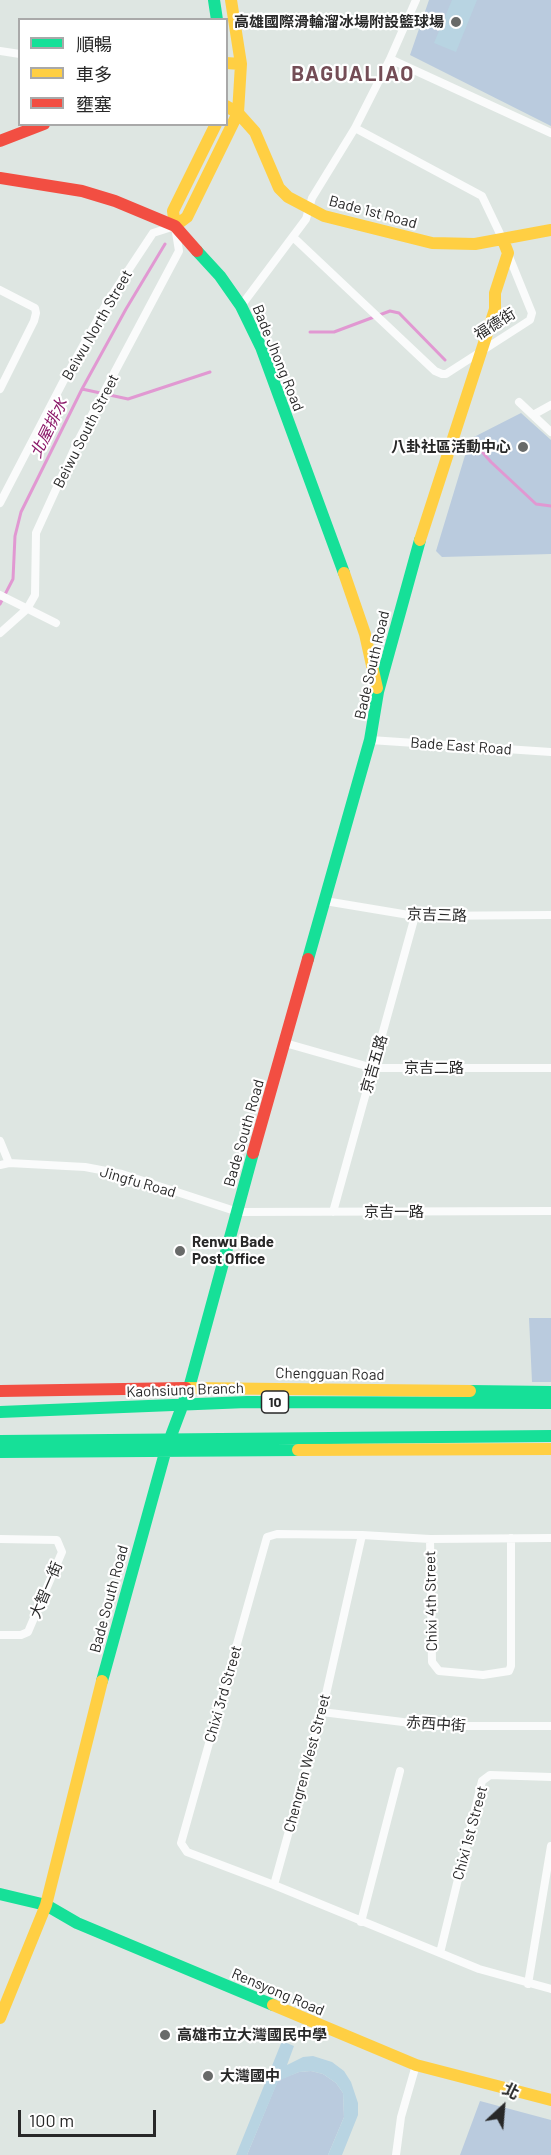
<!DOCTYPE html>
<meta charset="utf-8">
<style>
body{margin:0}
#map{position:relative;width:551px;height:2155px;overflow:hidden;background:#dee6e2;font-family:Barlow,"Noto Sans TC",sans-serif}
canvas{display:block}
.legend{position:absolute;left:18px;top:18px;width:210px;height:108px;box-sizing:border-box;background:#fff;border:2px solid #a9a9a9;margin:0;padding:8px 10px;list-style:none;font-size:18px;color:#282828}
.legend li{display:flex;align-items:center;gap:12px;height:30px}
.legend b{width:30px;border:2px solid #a9a9a9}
.north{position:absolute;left:473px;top:2077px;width:60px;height:60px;-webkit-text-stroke:4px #fff;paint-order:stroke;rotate:26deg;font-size:16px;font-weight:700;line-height:24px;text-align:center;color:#282828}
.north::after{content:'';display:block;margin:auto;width:21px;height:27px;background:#282828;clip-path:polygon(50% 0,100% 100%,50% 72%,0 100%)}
.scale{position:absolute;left:18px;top:2110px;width:138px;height:27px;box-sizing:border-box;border:3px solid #282828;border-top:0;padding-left:8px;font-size:18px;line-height:21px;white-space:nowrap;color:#282828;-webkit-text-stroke:4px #fff;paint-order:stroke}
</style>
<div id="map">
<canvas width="551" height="2155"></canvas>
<ul class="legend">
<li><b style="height:8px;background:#16e098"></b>順暢</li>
<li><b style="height:8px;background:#ffcf43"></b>車多</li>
<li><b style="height:8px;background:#f24e42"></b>壅塞</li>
</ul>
<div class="north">北</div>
<div class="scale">100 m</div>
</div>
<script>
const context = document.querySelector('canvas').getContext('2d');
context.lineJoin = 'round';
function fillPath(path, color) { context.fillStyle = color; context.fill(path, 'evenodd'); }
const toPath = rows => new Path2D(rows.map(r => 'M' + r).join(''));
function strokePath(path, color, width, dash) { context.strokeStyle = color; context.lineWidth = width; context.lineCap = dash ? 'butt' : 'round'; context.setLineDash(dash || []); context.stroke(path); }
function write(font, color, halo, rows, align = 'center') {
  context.font = font + ' Barlow,"Noto Sans TC",sans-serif'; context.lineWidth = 4.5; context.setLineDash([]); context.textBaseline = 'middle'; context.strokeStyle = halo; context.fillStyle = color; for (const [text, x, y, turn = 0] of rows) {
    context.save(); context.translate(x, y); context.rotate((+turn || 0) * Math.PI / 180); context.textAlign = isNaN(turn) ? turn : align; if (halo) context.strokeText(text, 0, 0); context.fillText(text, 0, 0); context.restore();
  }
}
fillPath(toPath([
 [429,0,551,0,551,126,410,55],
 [521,413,551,440,551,554,442,557,436,551,470,439],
 [529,1318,551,1318,551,1382,532,1382],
 [311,2071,323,2074,336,2083,343,2093,344,2117,328,2155,247,2155,278,2080,299,2072],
 [480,2101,551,2120,551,2155,460,2155]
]), '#bacbde');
fillPath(toPath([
 [452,0,477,0,456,52,434,43],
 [282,2041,294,2046,287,2065,303,2057,313,2056,332,2062,344,2071,351,2082,358,2103,358,2115,342,2155,328,2155,344,2117,343,2093,336,2083,323,2074,311,2071,299,2072,278,2081,247,2155,236,2155]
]), '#b8d4e2');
strokePath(toPath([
 [310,332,334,332,390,311,399,313,445,360],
 [82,389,128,399,210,372],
 [476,445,491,462,536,504,551,506],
 [0,604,13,579,15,536,21,512,82,389,126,309,165,244]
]), '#e198d2', 3);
strokePath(toPath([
 [0,51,20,54],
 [390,59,551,133],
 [355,128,482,196,503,240],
 [293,237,435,371,442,374,446,374,530,320,532,313,508,254],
 [0,290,35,308,36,313,34,321,0,389],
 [241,306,306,219,312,198,355,128,390,59,416,0],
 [519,402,551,432],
 [533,415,551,405],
 [0,503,64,380,108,301,153,233,175,226,179,251,78,441,36,533,35,595,27,609,0,633],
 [0,595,56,623],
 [370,740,551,752],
 [325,901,415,916,551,915],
 [285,1043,373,1068,551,1068],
 [0,1141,9,1163],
 [0,1165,9,1163,85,1167,122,1174,238,1212,551,1211],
 [333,1212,415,916],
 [551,1538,430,1539,362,1535,322,1712,274,1885,479,1969,551,1989],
 [0,1539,57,1540,62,1552,28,1632,21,1635,0,1635],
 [430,1539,432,1662,439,1671,483,1675,509,1671,511,1666,511,1538],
 [322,1712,435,1726,551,1726],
 [274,1885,187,1852,181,1843,267,1537,277,1534,362,1535],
 [361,1922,400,1771],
 [440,1953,482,1781,490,1775,551,1777],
 [528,1984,551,1846],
 [396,2155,401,2117,416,2065]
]), '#fafbfb', 8);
strokePath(toPath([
 [214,0,217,20],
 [197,251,220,276,241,306,261,347,344,573],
 [308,959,370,740,378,692,420,540],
 [470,1391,551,1392],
 [0,1412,247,1402,551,1403],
 [0,1441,551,1436],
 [0,1452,298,1450],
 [102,1681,166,1449,189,1388,253,1153],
 [0,1894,46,1905,77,1923,273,2005]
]), '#16e098', 12);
strokePath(toPath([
 [226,63,241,64],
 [226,106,238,113,255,132,279,188,288,197,324,216,432,243,475,244,551,230],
 [175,226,187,217,238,113,241,64,231,0],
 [175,226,173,211,216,124],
 [420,540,495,309,495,293,508,253,503,240],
 [344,573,365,634,377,688],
 [186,1388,470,1391],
 [298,1450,551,1449],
 [273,2005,416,2065,551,2100],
 [0,2018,46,1905,102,1681]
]), '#ffcf43', 12);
strokePath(toPath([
 [0,141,44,124],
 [0,178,82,191,115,201,175,226,197,251],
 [253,1153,308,959],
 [0,1391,186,1388]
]), '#f24e42', 12);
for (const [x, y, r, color] of [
 [456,22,6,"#686a69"],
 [523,447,6,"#686a69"],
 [180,1251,6,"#686a69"],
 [165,2035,6,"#686a69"],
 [208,2076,6,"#686a69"]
]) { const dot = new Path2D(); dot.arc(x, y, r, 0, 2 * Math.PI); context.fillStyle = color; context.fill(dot); strokePath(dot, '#fff', 2); }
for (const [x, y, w] of [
 [275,1402,27]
]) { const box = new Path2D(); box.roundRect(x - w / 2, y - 11, w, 22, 4.5); context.fillStyle = '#fff'; context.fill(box); strokePath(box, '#282828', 1.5); }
write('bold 14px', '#282828', null, [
 ["10",275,1402]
]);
write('bold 15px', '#282828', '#fff', [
 ["高雄國際滑輪溜冰場附設籃球場",444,22,"right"],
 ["八卦社區活動中心",511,447,"right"],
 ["Renwu Bade",192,1242],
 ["Post Office",192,1259],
 ["高雄市立大灣國民中學",177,2035],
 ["大灣國中",220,2076]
], 'left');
write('15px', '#282828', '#fff', [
 ["Bade 1st Road",373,212,15],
 ["福德街",495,324,-32],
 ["Beiwu North Street",97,325,-60],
 ["Bade Jhong Road",278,358,68],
 ["Beiwu South Street",86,431,-63],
 ["Bade South Road",372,665,-77],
 ["Bade East Road",461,746,4],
 ["京吉三路",437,915,2],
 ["京吉五路",374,1064,-74],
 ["京吉二路",434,1068],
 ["Bade South Road",244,1133,-74],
 ["Jingfu Road",138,1182,16],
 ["京吉一路",394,1212],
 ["Chengguan Road",330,1374,1],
 ["Kaohsiung Branch",185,1390,-2],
 ["大智一街",46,1590,-67],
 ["Bade South Road",109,1599,-75],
 ["Chixi 4th Street",431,1601,-91],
 ["Chixi 3rd Street",223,1694,-74],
 ["赤西中街",436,1724,4],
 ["Chengren West Street",307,1763,-75],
 ["Chixi 1st Street",470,1833,-75],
 ["Rensyong Road",278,1992,23]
]);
write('italic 16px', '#8b1969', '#fff', [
 ["北屋排水",49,428,-64]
]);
context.letterSpacing = '1.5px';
write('bold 21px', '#744d56', '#fff', [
 ["BAGUALIAO",353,74]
]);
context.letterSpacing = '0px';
</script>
